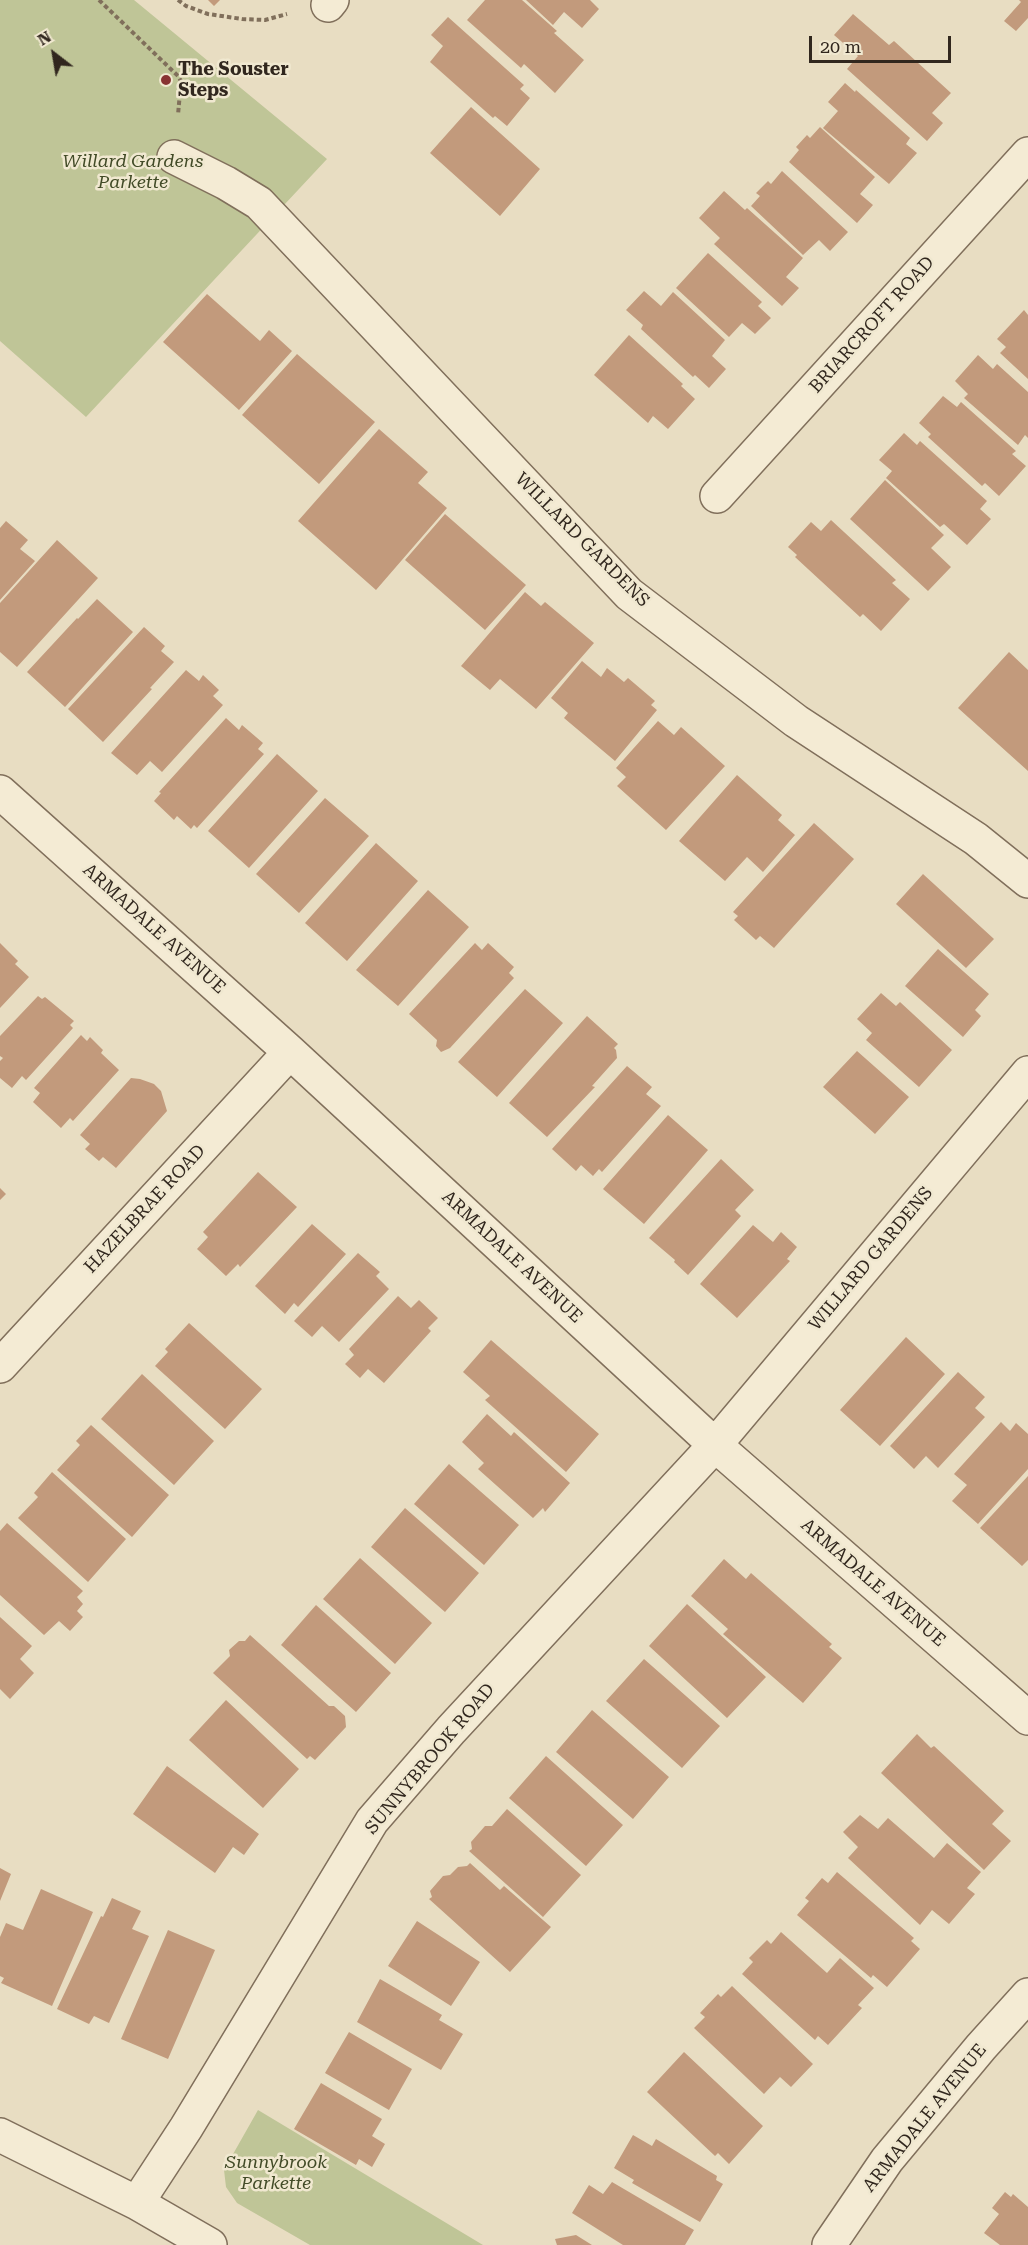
<!DOCTYPE html>
<style>
body{margin:0}
#map{position:relative;width:1028px;height:2245px;overflow:hidden;background:#e8ddc2;font-family:"Roboto Serif",serif}
canvas{display:block}
.north{position:absolute;left:24px;top:24px;width:60px;height:60px;-webkit-text-stroke:4px #f0e8d0;paint-order:stroke;rotate:329deg;font-size:16px;font-weight:700;line-height:24px;text-align:center;color:#31271e}
.north::after{content:'';display:block;margin:auto;width:21px;height:27px;background:#31271e;clip-path:polygon(50% 0,100% 100%,50% 72%,0 100%)}
.scale{position:absolute;left:809px;top:36px;width:142px;height:27px;box-sizing:border-box;border:3px solid #31271e;border-top:0;padding-left:8px;font-size:18px;line-height:21px;white-space:nowrap;color:#31271e;-webkit-text-stroke:4px #f0e8d0;paint-order:stroke}
</style>
<div id="map">
<canvas width="1028" height="2245"></canvas>
<div class="north">N</div>
<div class="scale">20 m</div>
</div>
<script>
const context = document.querySelector('canvas').getContext('2d');
context.lineJoin = 'round';
function fillPath(path, color) { context.fillStyle = color; context.fill(path, 'evenodd'); }
const toPath = rows => new Path2D(rows.map(r => 'M' + r).join(''));
function strokePath(path, color, width, dash) { context.strokeStyle = color; context.lineWidth = width; context.lineCap = dash ? 'butt' : 'round'; context.setLineDash(dash || []); context.stroke(path); }
function write(font, color, halo, rows, align = 'center') {
  context.font = font + ' "Roboto Serif",serif'; context.lineWidth = 5; context.setLineDash([]); context.textBaseline = 'middle'; context.strokeStyle = halo; context.fillStyle = color; for (const [text, x, y, turn = 0] of rows) {
    context.save(); context.translate(x, y); context.rotate((+turn || 0) * Math.PI / 180); context.textAlign = isNaN(turn) ? turn : align; if (halo) context.strokeText(text, 0, 0); context.fillText(text, 0, 0); context.restore();
  }
}
fillPath(toPath([
 [0,0,134,0,327,159,86,417,0,341],
 [258,2110,483,2245,310,2245,237,2203,226,2187,224,2170]
]), '#bfc597');
fillPath(toPath([
 [208,0,220,0,214,6],
 [485,0,522,0,557,31,554,33,584,60,555,93,524,64,521,68,467,20],
 [526,0,590,0,599,9,582,28,564,12,553,25],
 [1019,0,1028,0,1028,18,1016,31,1004,21,1021,2],
 [853,14,889,45,894,41,951,93,932,113,943,123,927,141,847,69,858,56,834,35],
 [448,17,524,85,520,89,530,98,507,126,495,116,493,118,430,62,443,46,431,35],
 [845,83,855,92,856,90,910,138,906,144,917,153,889,184,823,128,838,111,828,102],
 [471,107,540,169,500,216,430,153],
 [820,127,875,177,860,194,873,205,857,223,789,162,799,150,796,147,807,135,810,138],
 [782,171,848,232,830,251,819,240,803,255,751,206,760,196,756,193,768,181,771,184],
 [724,191,745,210,747,208,803,258,786,277,799,288,782,306,714,244,720,238,699,218],
 [708,253,762,302,758,306,771,318,755,334,742,323,729,337,676,288],
 [644,291,661,306,673,292,725,340,712,356,726,369,709,388,695,375,693,377,641,329,643,325,626,310],
 [207,294,260,341,269,330,292,351,239,410,163,342],
 [1024,310,1028,315,1028,379,1000,353,1006,347,997,339],
 [629,335,683,384,681,386,695,399,668,429,653,416,648,423,594,375],
 [297,354,375,422,319,484,242,415],
 [978,355,993,369,997,364,1028,392,1028,438,1025,435,1018,445,964,398,968,394,955,381],
 [943,396,957,407,961,402,1016,451,1012,454,1026,466,999,496,985,483,982,486,928,437,931,434,919,423],
 [379,429,428,472,418,483,447,508,376,590,298,521],
 [904,433,917,445,920,441,987,501,980,509,991,519,967,545,944,524,940,527,886,478,892,471,879,460],
 [885,480,944,535,931,548,951,567,928,591,850,519],
 [445,514,526,585,485,630,405,560],
 [831,520,896,580,892,583,910,599,881,631,863,614,860,617,795,557,797,555,788,547,811,522,821,531],
 [6,521,28,540,20,549,35,561,0,600,0,528],
 [57,540,98,578,17,667,0,652,0,603],
 [525,592,541,606,545,602,594,643,536,709,500,679,490,690,461,666],
 [97,599,133,632,65,707,27,672,77,618,78,619],
 [144,627,165,646,161,651,174,662,150,688,152,689,103,742,68,709],
 [1009,652,1028,670,1028,771,958,708],
 [582,661,601,677,607,668,624,682,628,678,655,701,651,705,657,710,615,761,564,718,568,713,551,698],
 [186,670,199,681,203,675,219,690,213,696,223,705,162,772,150,761,137,775,111,753],
 [226,718,239,730,242,725,263,743,258,749,264,754,197,828,194,825,191,829,177,816,174,820,154,801,161,793,159,792],
 [658,721,674,735,681,727,725,766,666,830,617,786,626,777,616,768],
 [277,754,318,791,249,868,208,831],
 [737,775,782,815,778,820,795,835,763,872,747,857,725,881,679,841],
 [325,798,369,836,299,913,256,874],
 [814,823,854,859,774,948,760,936,756,940,734,920,738,916,733,912],
 [376,843,418,881,347,961,305,923],
 [923,874,994,939,966,968,896,904],
 [428,890,469,927,398,1006,356,970],
 [0,943,18,961,15,964,29,977,0,1008],
 [475,943,482,950,488,943,514,967,509,973,514,978,450,1048,441,1052,436,1046,437,1040,409,1014],
 [938,949,989,994,975,1010,981,1016,963,1037,905,986],
 [525,989,563,1023,497,1097,458,1062],
 [881,993,896,1006,900,1002,952,1050,919,1087,866,1040,872,1033,857,1019],
 [38,996,42,999,45,997,74,1021,70,1025,73,1028,26,1080,22,1076,12,1088,0,1078,0,1061,3,1058,0,1056,0,1036],
 [587,1016,618,1044,614,1048,616,1050,617,1058,592,1086,595,1087,547,1137,509,1103],
 [81,1035,87,1041,90,1037,103,1050,101,1053,119,1070,73,1121,70,1118,61,1128,33,1102,40,1093,34,1088],
 [857,1051,909,1097,875,1134,823,1087],
 [627,1066,652,1087,646,1094,661,1106,602,1172,599,1169,593,1176,581,1165,576,1171,552,1149],
 [131,1078,140,1079,154,1084,161,1091,167,1111,116,1168,103,1157,99,1161,85,1149,90,1144,80,1135],
 [668,1115,708,1150,644,1224,603,1189],
 [721,1159,754,1190,735,1210,741,1216,688,1275,674,1262,675,1260,649,1238],
 [258,1172,297,1207,240,1267,238,1264,226,1276,197,1249,208,1237,203,1232],
 [0,1188,6,1194,0,1200],
 [312,1224,346,1254,298,1307,294,1303,285,1314,255,1286],
 [753,1225,773,1242,781,1232,797,1247,787,1259,790,1261,737,1318,700,1284],
 [358,1253,380,1272,376,1276,389,1289,339,1342,322,1326,312,1337,294,1321],
 [398,1296,411,1308,419,1300,438,1318,428,1328,431,1331,384,1383,368,1369,360,1378,345,1364,354,1355,349,1349],
 [189,1323,262,1389,225,1429,155,1366,168,1352,165,1349],
 [906,1337,945,1374,880,1446,840,1410],
 [491,1340,599,1434,566,1472,485,1400,490,1396,463,1372],
 [958,1372,985,1397,975,1408,985,1417,938,1468,926,1456,914,1469,890,1446],
 [142,1374,214,1441,174,1485,101,1419],
 [487,1414,511,1436,514,1432,570,1483,545,1512,543,1508,533,1518,478,1469,484,1463,462,1442],
 [1001,1422,1010,1431,1016,1423,1028,1434,1028,1469,978,1524,952,1501,967,1485,954,1474],
 [91,1425,169,1495,132,1537,57,1470,80,1445,76,1441],
 [449,1464,519,1525,484,1565,414,1504],
 [52,1472,126,1539,88,1582,18,1518,38,1497,34,1493],
 [1028,1476,1028,1560,1022,1566,980,1528],
 [405,1508,479,1573,445,1612,371,1547],
 [7,1523,83,1591,77,1597,83,1604,77,1611,83,1617,70,1631,59,1621,44,1635,0,1595,0,1531],
 [360,1558,432,1623,395,1664,323,1599],
 [724,1559,746,1579,751,1573,832,1644,829,1647,842,1658,803,1703,723,1634,728,1629,691,1596],
 [687,1604,766,1677,727,1718,649,1646],
 [316,1605,391,1673,356,1712,281,1645],
 [0,1617,32,1646,20,1659,34,1673,10,1699,0,1689],
 [250,1635,329,1706,334,1706,345,1716,346,1727,315,1760,310,1756,307,1759,213,1673,230,1656,229,1650,239,1641,245,1641],
 [644,1659,720,1726,682,1768,606,1701],
 [226,1700,299,1769,263,1808,189,1740],
 [592,1710,669,1777,633,1819,556,1752],
 [917,1734,931,1748,934,1746,1004,1811,992,1824,1011,1841,984,1870,881,1773],
 [546,1756,623,1825,586,1866,509,1798],
 [167,1766,259,1834,244,1855,233,1847,215,1873,133,1814],
 [507,1809,581,1875,543,1917,469,1851,472,1849,471,1842,485,1826,492,1826],
 [860,1815,878,1829,888,1818,934,1858,947,1843,981,1872,967,1888,975,1894,949,1924,932,1910,920,1925,848,1858,858,1847,843,1832],
 [470,1863,500,1890,504,1886,551,1927,510,1972,429,1899,432,1897,430,1891,443,1876,450,1875,458,1867,467,1866],
 [0,1868,11,1874,0,1901],
 [837,1872,914,1938,911,1941,920,1949,887,1987,873,1975,871,1978,797,1915,809,1901,805,1898,822,1878,828,1883],
 [41,1889,93,1912,52,2006,1,1983,4,1978,0,1976,0,1937,6,1923,23,1930],
 [112,1898,141,1911,132,1929,149,1936,109,2023,94,2016,89,2024,57,2009,101,1916,103,1917],
 [417,1921,480,1962,451,2006,388,1966],
 [168,1930,215,1950,168,2059,121,2039],
 [781,1932,827,1973,840,1958,874,1988,858,2005,862,2008,828,2045,818,2036,815,2040,742,1974,753,1962,749,1958,767,1940,771,1944],
 [380,1979,442,2015,439,2020,463,2034,441,2070,357,2022],
 [732,1986,813,2064,791,2087,780,2077,764,2094,694,2028,705,2017,700,2013,718,1994,721,1997],
 [349,2032,412,2069,389,2110,325,2073],
 [684,2052,763,2126,729,2164,718,2153,715,2156,647,2092],
 [321,2083,382,2119,372,2136,385,2144,372,2167,359,2159,356,2165,294,2129],
 [633,2135,652,2146,656,2139,717,2176,716,2180,723,2184,700,2222,632,2183,634,2180,614,2168],
 [612,2182,694,2230,685,2245,623,2245,572,2213,589,2185,603,2194],
 [1005,2192,1011,2197,1013,2194,1028,2207,1028,2245,1000,2245,984,2233,999,2214,992,2208],
 [576,2235,592,2245,557,2245,555,2239]
]), '#c29a7c');
const minor = toPath([
 [328,5,332,0],
 [174,157,226,183,259,203,629,594,796,721,976,839,1028,881],
 [717,496,1028,154],
 [0,792,290,1052,715,1445,1028,1718],
 [0,1366,290,1052],
 [0,2135,137,2203,210,2245],
 [137,2203,186,2128,372,1821,451,1730,715,1445,1028,1073],
 [829,2245,887,2160,981,2047,1028,1995]
]);
strokePath(minor, '#806f5b', 36);
strokePath(toPath([
 [99,0,178,76,181,81,178,115],
 [178,0,186,6,208,14,242,19,265,20,287,14]
]), '#806f5b', 4, [4.5, 3]);
strokePath(minor, '#f4ebd4', 33);
for (const [x, y, r, color] of [
 [166,80,6,"#883332"]
]) { const dot = new Path2D(); dot.arc(x, y, r, 0, 2 * Math.PI); context.fillStyle = color; context.fill(dot); strokePath(dot, '#f0e8d0', 2); }
write('bold 18px', '#31271e', '#f0e8d0', [
 ["The Souster",178,70],
 ["Steps",178,91]
], 'left');
write('italic 18px', '#424b27', '#f0e8d0', [
 ["Willard Gardens",133,162],
 ["Parkette",133,183],
 ["Sunnybrook",276,2163],
 ["Parkette",276,2184]
]);
write('18px', '#31271e', '#f0e8d0', [
 ["BRIARCROFT ROAD",872,325,-48],
 ["WILLARD GARDENS",582,540,45],
 ["ARMADALE AVENUE",154,929,42],
 ["HAZELBRAE ROAD",145,1209,-47],
 ["ARMADALE AVENUE",512,1257,43],
 ["WILLARD GARDENS",871,1259,-50],
 ["ARMADALE AVENUE",873,1583,41],
 ["SUNNYBROOK ROAD",430,1759,-50],
 ["ARMADALE AVENUE",925,2118,-51]
]);
</script>
